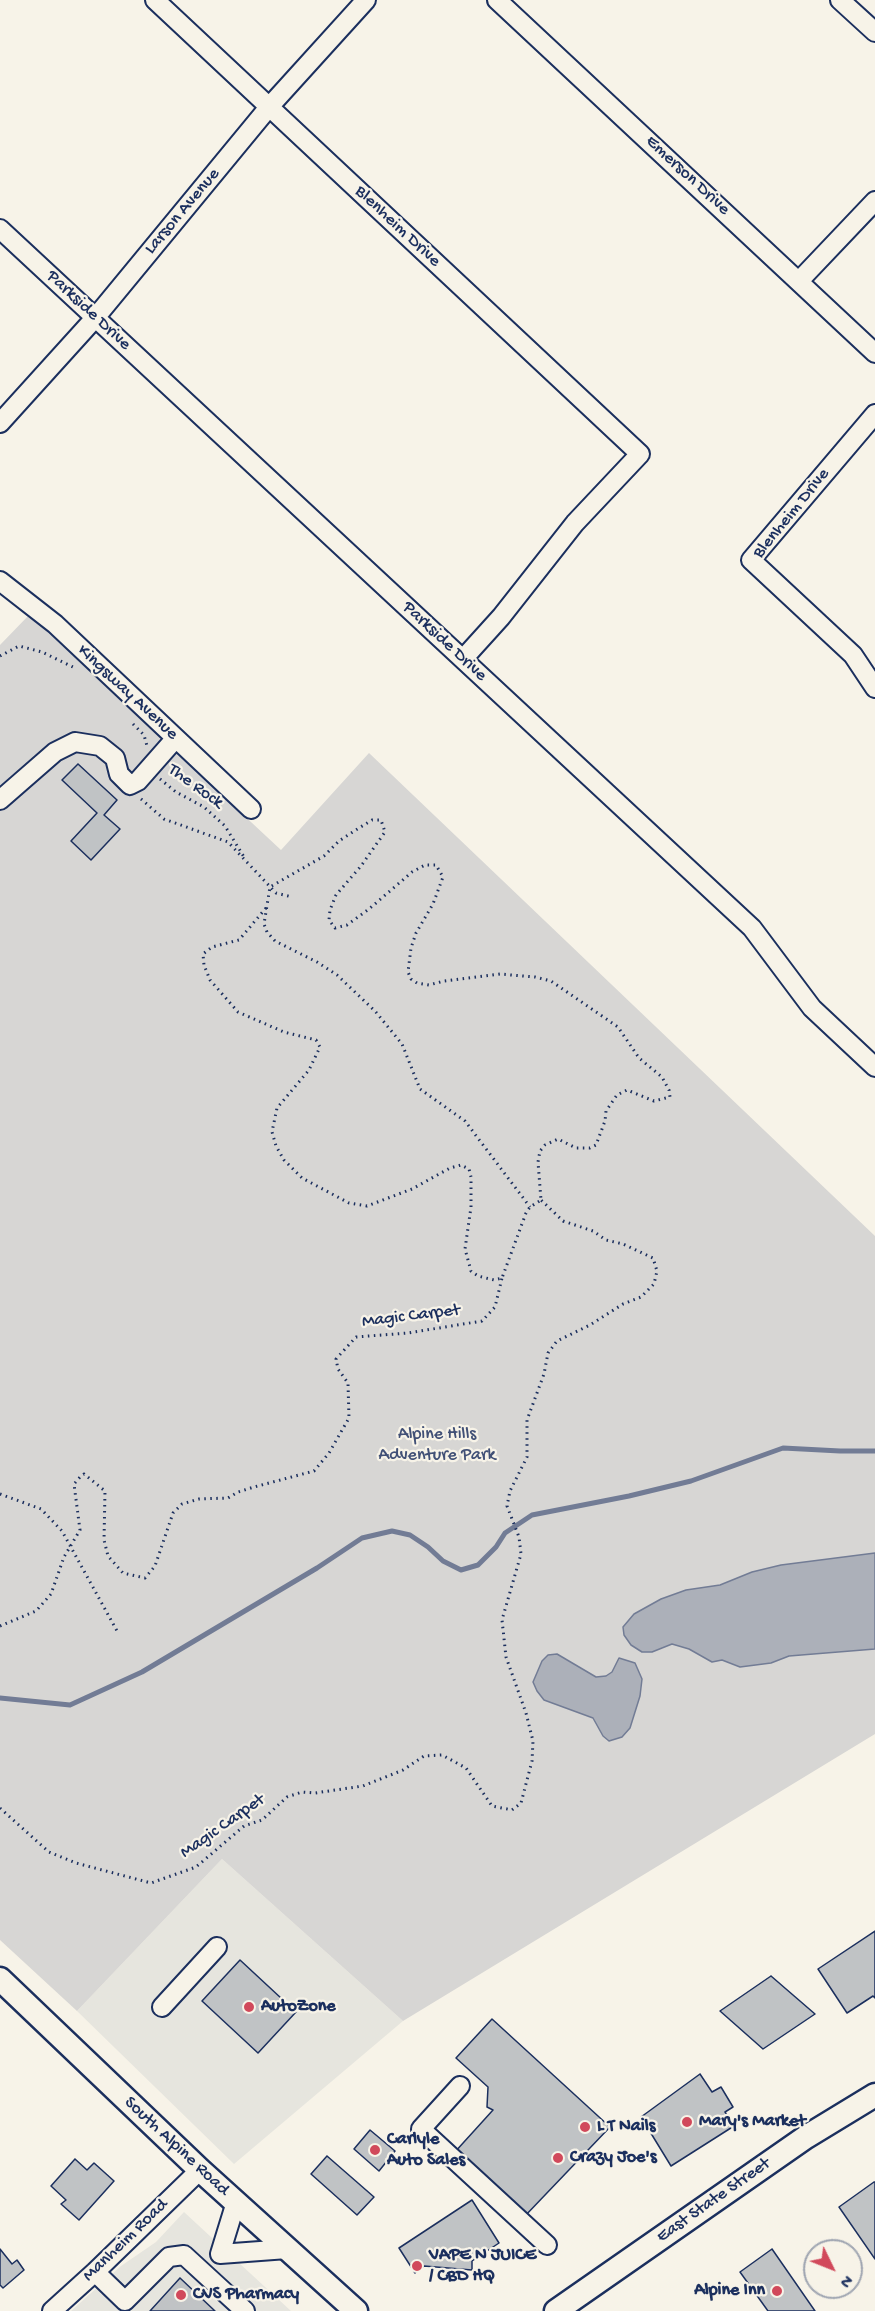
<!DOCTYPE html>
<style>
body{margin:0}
#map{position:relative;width:875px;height:2311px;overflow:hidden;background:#f7f3e8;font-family:"Gochi Hand",sans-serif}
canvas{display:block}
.north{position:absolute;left:803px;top:2239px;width:60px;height:60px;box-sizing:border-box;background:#f7f3e8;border:2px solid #9fa5b1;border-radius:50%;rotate:133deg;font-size:16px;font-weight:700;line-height:24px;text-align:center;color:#1b2f5e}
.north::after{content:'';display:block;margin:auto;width:21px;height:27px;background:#d1495b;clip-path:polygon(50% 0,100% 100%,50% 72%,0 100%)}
</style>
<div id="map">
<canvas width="875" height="2311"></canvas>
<div class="north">N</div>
</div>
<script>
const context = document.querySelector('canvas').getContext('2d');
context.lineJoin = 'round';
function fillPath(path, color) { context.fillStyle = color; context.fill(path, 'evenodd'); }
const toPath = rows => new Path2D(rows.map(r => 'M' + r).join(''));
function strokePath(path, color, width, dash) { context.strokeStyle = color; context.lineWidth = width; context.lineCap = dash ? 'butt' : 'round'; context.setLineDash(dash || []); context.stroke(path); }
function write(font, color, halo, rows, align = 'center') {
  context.font = font + ' "Gochi Hand",sans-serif'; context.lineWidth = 4.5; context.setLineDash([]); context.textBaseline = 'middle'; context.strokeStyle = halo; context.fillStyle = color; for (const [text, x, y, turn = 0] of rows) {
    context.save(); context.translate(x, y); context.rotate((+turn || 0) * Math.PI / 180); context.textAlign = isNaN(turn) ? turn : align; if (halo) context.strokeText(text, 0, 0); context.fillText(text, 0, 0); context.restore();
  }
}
fillPath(toPath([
 [222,1859,403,2021,234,2164,77,2011],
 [184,2212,291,2311,71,2311,121,2266,156,2242]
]), '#e6e5de');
fillPath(toPath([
 [29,615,281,850,369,753,875,1236,875,1734,403,2021,222,1859,77,2011,0,1940,0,645]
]), '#d7d6d4');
const water = toPath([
 [875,1553,875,1649,789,1656,771,1663,740,1667,722,1660,712,1662,689,1649,672,1644,652,1652,642,1652,631,1645,624,1635,623,1627,634,1614,661,1599,686,1590,720,1585,752,1572,781,1565,875,1553],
 [557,1654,596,1677,606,1676,612,1672,619,1658,635,1663,642,1679,640,1696,630,1728,622,1737,609,1741,603,1736,593,1718,544,1700,537,1691,533,1682,542,1661,548,1655,557,1654]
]);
fillPath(water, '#acb0b9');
strokePath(water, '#727c95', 1.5);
strokePath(toPath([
 [0,1698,70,1705,142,1672,317,1568,362,1538,392,1531,410,1535,428,1547,443,1561,461,1570,478,1565,496,1547,505,1533,532,1515,629,1496,691,1481,783,1448,840,1451,875,1451]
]), '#727c95', 5);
const building = toPath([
 [78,764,117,800,104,815,120,829,91,860,71,841,97,813,62,780,78,764],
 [875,1931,875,1998,873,1996,847,2013,818,1969,875,1931],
 [240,1960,296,2012,258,2053,202,2001,240,1960],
 [771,1976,815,2014,763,2049,720,2011,771,1976],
 [492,2019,610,2127,524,2217,454,2153,493,2110,487,2107,488,2087,456,2058,492,2019],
 [700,2074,712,2092,721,2087,733,2107,725,2112,734,2126,671,2166,641,2117,700,2074],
 [370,2130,395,2151,379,2171,354,2149,370,2130],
 [327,2156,374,2197,357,2215,311,2174,327,2156],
 [75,2159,87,2170,94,2163,114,2181,79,2220,61,2204,66,2200,51,2186,75,2159],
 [874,2182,875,2182,875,2259,839,2207,874,2182],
 [472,2200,499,2243,472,2261,472,2270,424,2266,415,2273,399,2248,472,2200],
 [0,2249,12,2264,17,2260,24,2270,3,2288,0,2285,0,2249],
 [772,2249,815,2311,768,2311,740,2272,772,2249],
 [180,2278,215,2311,150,2311,180,2278]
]);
fillPath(building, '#c0c3c5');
strokePath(building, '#1b2f5e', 1.5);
const minor = toPath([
 [155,0,640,454,575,523,501,617,463,659],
 [497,0,875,353],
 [840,0,875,32],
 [0,229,752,928,812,1008,875,1067],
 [799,281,875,201],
 [875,414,751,560,853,655,875,688],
 [0,423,95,318,269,107,366,0],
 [0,581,55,624,251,809],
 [0,800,55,752,75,742,100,746,115,758,119,774,130,785,138,781,175,739],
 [162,2007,217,1947],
 [460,2086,421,2129,547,2245],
 [236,2202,220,2254,287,2249],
 [95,2272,125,2301,169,2257,184,2255,245,2311],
 [52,2311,95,2272,200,2170]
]);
const major = toPath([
 [0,1979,200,2170,356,2311],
 [556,2311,806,2137,875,2095]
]);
strokePath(minor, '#1b2f5e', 22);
strokePath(major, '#1b2f5e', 27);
strokePath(toPath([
 [0,656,19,646,42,652,75,668],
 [133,724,144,735,147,746],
 [160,779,176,792,204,807,225,826,244,857],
 [141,799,164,819,228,842,276,893,292,897],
 [266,908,239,940,212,947,203,954,204,965,210,980,238,1012,284,1032,316,1040,320,1047,309,1070,277,1108,272,1132,276,1146,284,1160,302,1178,349,1203,367,1206,412,1189,450,1168,461,1165,469,1169,471,1177,471,1207,465,1249,471,1271,478,1276,494,1280,502,1278,526,1213,530,1207,541,1200,538,1162,540,1151,545,1145,558,1139,576,1148,590,1148,596,1145,605,1121,606,1111,617,1095,627,1090,654,1101,670,1097,669,1090,662,1077,639,1058,618,1027,551,981,535,977,500,974,444,981,429,985,417,983,411,979,408,972,411,948,416,933,433,904,443,877,436,865,425,865,412,872,369,909,347,925,335,928,329,920,330,910,336,895,361,866,385,832,381,820,372,820,359,828,339,841,324,856,270,887,264,924,267,932,275,941,317,962,337,975,375,1011,402,1044,420,1089,465,1121,530,1207],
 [0,1494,41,1509,62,1531,117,1631],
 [0,1626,36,1611,51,1594,64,1557,80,1530,74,1484,81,1476,84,1474,105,1491,104,1540,108,1556,123,1573,145,1578,155,1566,173,1513,182,1504,199,1499,228,1498,238,1492,254,1487,314,1471,329,1453,349,1418,348,1383,338,1369,336,1359,356,1337,408,1333,482,1321,495,1307,502,1278],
 [0,1808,49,1852,76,1863,151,1883,196,1867,244,1826,262,1820,287,1797,302,1792,315,1793,363,1786,403,1770,424,1756,442,1755,466,1768,492,1806,512,1810,521,1803,532,1761,533,1741,526,1713,506,1657,502,1620,521,1554,519,1537,507,1506,510,1491,527,1457,527,1420,544,1374,548,1353,557,1341,590,1325,623,1304,641,1297,654,1284,657,1271,653,1258,623,1244,606,1240,593,1231,563,1221,541,1200]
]), '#1b2f5e', 3, [1.5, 4.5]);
strokePath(minor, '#f7f3e8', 18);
strokePath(major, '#f7f3e8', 22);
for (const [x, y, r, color] of [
 [249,2007,6,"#d1495b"],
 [687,2122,6,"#d1495b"],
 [585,2127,6,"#d1495b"],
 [375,2150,6,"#d1495b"],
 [558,2158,6,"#d1495b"],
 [417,2266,6,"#d1495b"],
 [777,2291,6,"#d1495b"],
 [181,2295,6,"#d1495b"]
]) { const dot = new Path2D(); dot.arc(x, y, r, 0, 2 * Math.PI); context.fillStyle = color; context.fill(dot); strokePath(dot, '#f7f3e8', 2); }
write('18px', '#1b2f5e', '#f7f3e8', [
 ["Emerson Drive",687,176,43],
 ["Larson Avenue",183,212,-50],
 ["Blenheim Drive",397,227,43],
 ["Parkside Drive",88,311,43],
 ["Blenheim Drive",792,514,-51],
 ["Parkside Drive",444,642,43],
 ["Kingsway Avenue",127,693,43],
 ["The Rock",195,787,36],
 ["Magic Carpet",411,1317,-7],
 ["Magic Carpet",223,1827,-35],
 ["South Alpine Road",176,2147,43],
 ["East State Street",714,2201,-35],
 ["Manheim Road",126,2241,-44]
]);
write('18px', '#415076', '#f7f3e8', [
 ["Alpine Hills",437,1435],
 ["Adventure Park",437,1456]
]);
write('bold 18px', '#1b2f5e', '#f7f3e8', [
 ["AutoZone",261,2007],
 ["Mary's Market",699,2122],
 ["L T Nails",597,2127],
 ["Carlyle",387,2140],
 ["Auto Sales",387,2161],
 ["Crazy Joe's",570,2158],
 ["VAPE N JUICE",429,2256],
 ["/ CBD HQ",429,2277],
 ["Alpine Inn",765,2291,"right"],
 ["CVS Pharmacy",193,2295]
], 'left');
</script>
